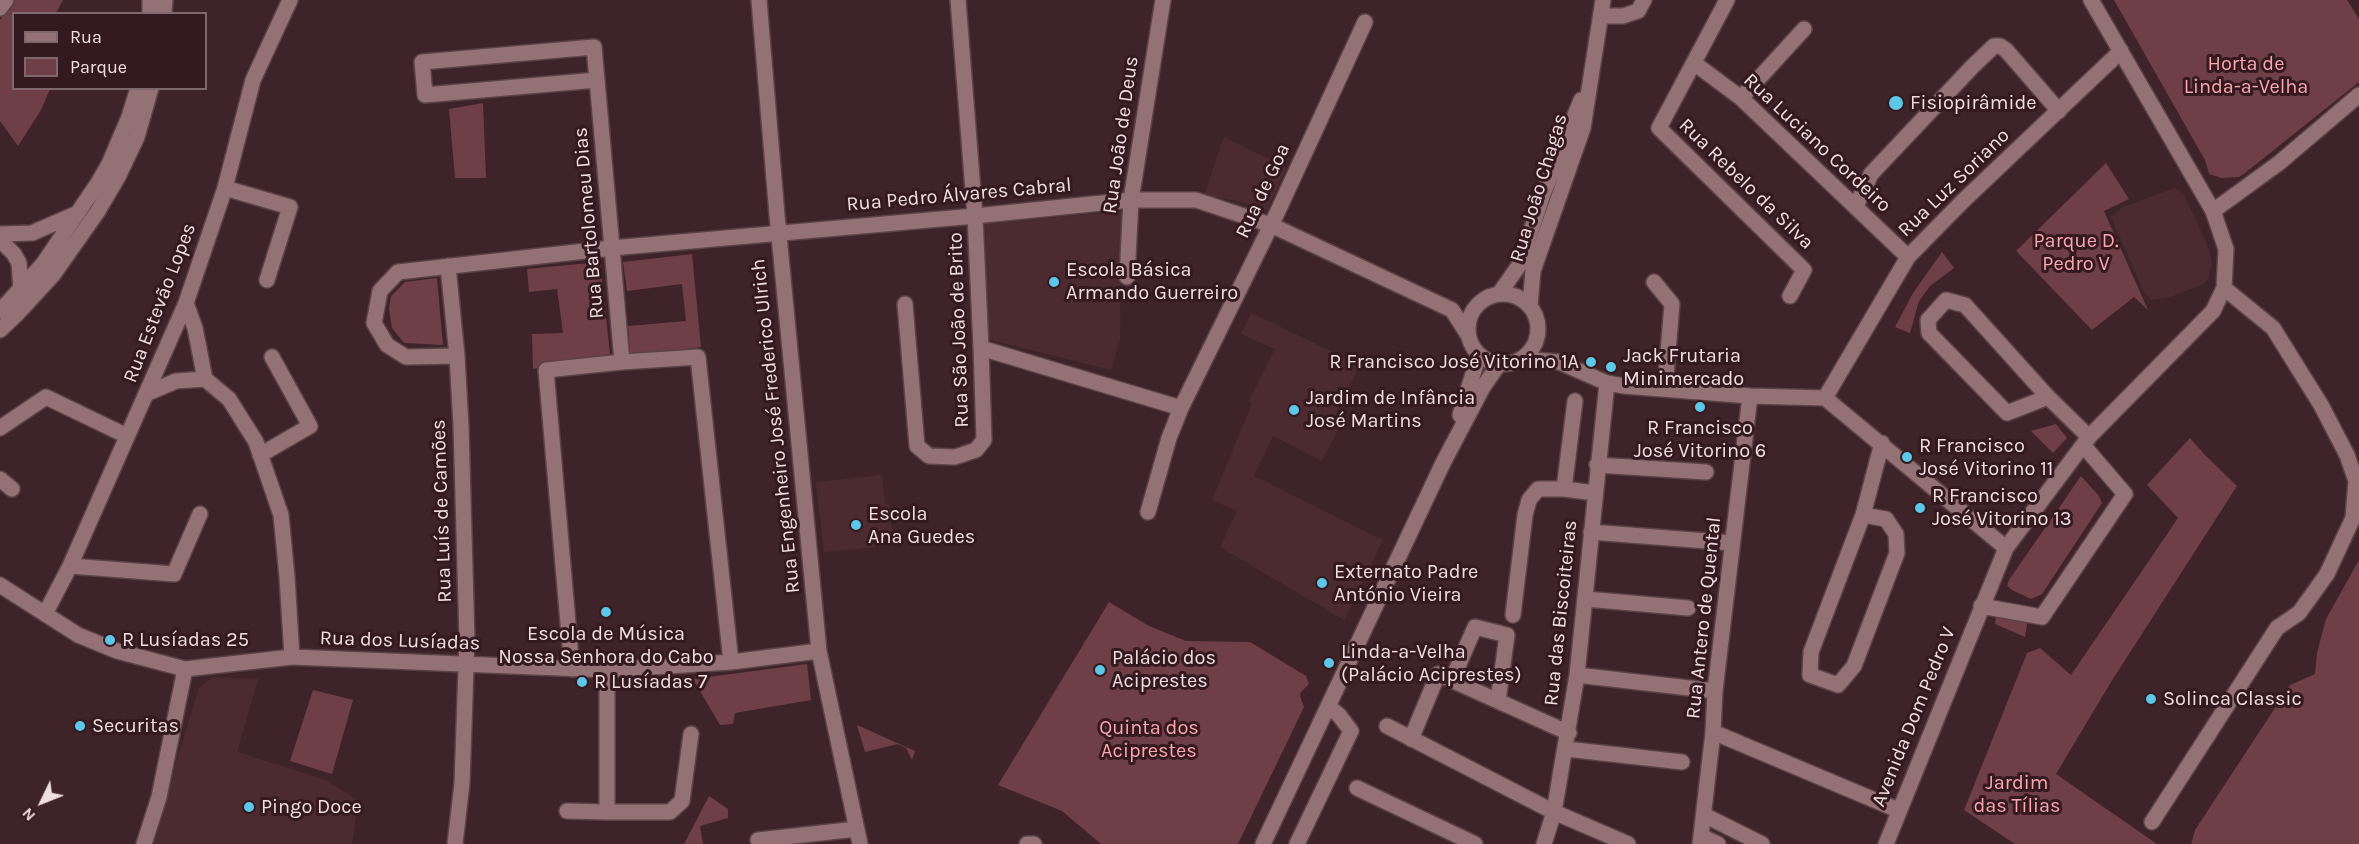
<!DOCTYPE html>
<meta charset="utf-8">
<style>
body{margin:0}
#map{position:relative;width:2359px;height:844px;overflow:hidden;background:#3e2428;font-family:Karla,sans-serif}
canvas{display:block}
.legend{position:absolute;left:12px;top:12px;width:195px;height:78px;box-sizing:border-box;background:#341a1e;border:2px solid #7f686c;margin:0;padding:8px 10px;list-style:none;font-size:18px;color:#f0dee0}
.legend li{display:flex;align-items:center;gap:12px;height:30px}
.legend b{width:30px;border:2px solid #7f686c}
.north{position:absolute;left:12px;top:772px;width:60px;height:60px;-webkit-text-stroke:4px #341a1e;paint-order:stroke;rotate:227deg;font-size:16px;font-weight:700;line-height:24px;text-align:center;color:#f0dee0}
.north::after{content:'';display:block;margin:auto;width:21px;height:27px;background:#f0dee0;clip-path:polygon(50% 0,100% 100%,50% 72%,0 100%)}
</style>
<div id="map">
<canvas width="2359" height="844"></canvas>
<ul class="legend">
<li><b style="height:8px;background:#937175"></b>Rua</li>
<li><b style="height:16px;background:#6e3f46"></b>Parque</li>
</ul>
<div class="north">N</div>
</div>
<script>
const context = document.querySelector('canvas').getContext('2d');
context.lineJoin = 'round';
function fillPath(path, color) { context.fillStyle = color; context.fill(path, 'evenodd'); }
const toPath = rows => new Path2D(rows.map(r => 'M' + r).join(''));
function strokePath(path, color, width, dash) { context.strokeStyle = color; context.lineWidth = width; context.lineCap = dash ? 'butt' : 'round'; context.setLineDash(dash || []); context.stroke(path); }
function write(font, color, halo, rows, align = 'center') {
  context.font = font + ' Karla,sans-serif'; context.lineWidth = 6; context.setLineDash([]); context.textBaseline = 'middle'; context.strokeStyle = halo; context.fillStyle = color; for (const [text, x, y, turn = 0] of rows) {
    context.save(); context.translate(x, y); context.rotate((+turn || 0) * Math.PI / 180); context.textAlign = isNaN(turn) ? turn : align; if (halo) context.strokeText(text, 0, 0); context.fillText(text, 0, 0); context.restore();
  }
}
fillPath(toPath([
 [1224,137,1287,168,1267,210,1237,201,1204,195],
 [2175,188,2184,195,2203,235,2210,252,2212,265,2208,279,2203,284,2167,298,2151,300,2143,290,2111,217,2123,207],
 [1122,211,1120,340,1111,370,987,339,985,224],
 [1251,313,1360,365,1335,416,1343,420,1322,461,1273,436,1254,476,1383,540,1344,620,1220,547,1237,511,1212,500,1252,404,1249,401,1275,349,1241,334],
 [882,475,885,504,889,504,894,545,824,552,816,482],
 [213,677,258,679,237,752,326,780,358,800,352,844,151,844,199,688]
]), '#4c2b30');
fillPath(toPath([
 [14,0,63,0,56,13,14,14,14,88,50,89,41,110,18,146,0,121,0,20],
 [2114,0,2347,0,2359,19,2359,82,2245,173,2239,177,2222,178,2209,174,2205,160],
 [483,103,486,178,455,178,449,109],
 [2106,163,2129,199,2104,211,2148,310,2134,297,2092,330,2016,251],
 [1942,252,1954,268,1930,286,1919,301,1910,333,1895,327,1913,293],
 [692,254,701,347,630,357,628,326,686,321,682,284,627,291,623,262],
 [600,262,610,354,533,369,532,334,563,333,557,289,529,292,527,269],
 [437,278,443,345,404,343,392,328,389,309,391,296,405,282],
 [2056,424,2067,438,2053,453,2031,431],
 [2190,438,2204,454,2237,486,2111,682,2056,774,2157,844,2015,844,1964,810,2027,653,2040,648,2071,675,2178,518,2147,485],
 [2081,476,2099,496,2102,503,2042,594,2031,599,2012,590,2007,586,2009,580],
 [2359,560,2359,844,2191,844,2195,830,2290,685,2315,674,2317,653,2326,619],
 [1109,602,1149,626,1186,641,1250,642,1306,676,1309,684,1301,692,1300,696,1304,707,1238,844,1101,844,1062,811,998,785],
 [1996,614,2028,618,2025,637,1995,624],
 [807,664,811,700,735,713,733,724,720,725,693,679],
 [313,690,353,700,332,774,290,761],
 [857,725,915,751,912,760,906,748,898,744,865,752],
 [709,796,728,809,728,818,700,826,703,844,684,844]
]), '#6e3f46');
const minor = toPath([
 [759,0,777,215,819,651,860,844],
 [1727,0,1659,128,1804,270,1790,296],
 [0,8,6,0],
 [150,14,150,0],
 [164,14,165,0],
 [1602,16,1623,16,1638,11,1644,0],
 [1694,63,1741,98,1908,257],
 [597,80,425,95,422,62,594,47,597,80,612,248,622,362],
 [1741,98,1804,29],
 [225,188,290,207,267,280],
 [1856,206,1871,174,1972,67,1994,46,2000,46,2006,50,2059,111],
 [2213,211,2279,163,2359,95],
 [0,234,32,233,78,213],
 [0,240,14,254,19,263,21,290],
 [448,266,457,356,461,426,467,640,462,783,455,844],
 [1127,277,1131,200,1163,0],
 [1654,282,1672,304,1665,388],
 [1499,294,1520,264,1543,194,1581,100],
 '1468 329a35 35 0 1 1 70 0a35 35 0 1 1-70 0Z',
 [186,303,195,328,205,379],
 [905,304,917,446,929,456,955,457,976,450,984,440,981,348,975,216,958,0],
 [1530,306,1533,271,1583,128,1603,0],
 [0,311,43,264,98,183,109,164,129,117,138,88],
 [0,330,18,313,53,275,98,211,118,177,137,137,151,88],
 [981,348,1181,408],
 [457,356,406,357,387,345,374,323,380,291,398,272,612,248,975,216,1131,200,1196,200,1271,225,1452,310,1468,335],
 [1522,359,1559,362,1607,383,1624,386,1750,396,1825,398,2006,548],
 [148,393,176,381,205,379,229,399,256,442,281,515,287,577,292,657],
 [2048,397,2007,413,1929,333,1928,320,1946,300,1965,305,2048,397,2089,437],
 [1825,398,1908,257,1963,201,2121,51],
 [1460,415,1479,355],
 [0,428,46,397,127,436],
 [260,455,310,426,272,357],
 [1597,465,1706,472],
 [0,479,12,489],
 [1564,489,1575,401],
 [1148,512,1169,438,1181,408,1277,213,1365,22],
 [1863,515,1886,519,1896,534,1897,553,1854,666,1838,685,1810,675,1811,652,1863,515,1882,443],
 [1591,532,1732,543],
 [70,566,174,574,200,514],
 [0,585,78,635,117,651,185,669,292,657,607,670,731,662,819,651],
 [1586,599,1688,608],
 [1981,606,2042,617,2125,494,2083,445],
 [45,614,70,566,186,303,225,188,253,80,290,0],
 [1513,615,1525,515,1529,500,1538,489,1564,489,1595,493],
 [572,669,546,370,622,362,698,357,731,662],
 [607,670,607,812,670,812,682,801,691,734],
 [1577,675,1715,691],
 [1452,680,1475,627,1507,635,1498,701],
 [1387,726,1554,812,1628,844],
 [1713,732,1898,810],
 [1411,739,1438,674,1569,733],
 [1566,749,1682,762],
 [1357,788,1475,844],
 [567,811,607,812],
 [1704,815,1762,844],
 [2152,822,2277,628,2299,613,2327,574,2353,518,2356,481,2347,455,2321,405,2273,328,2224,288],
 [1701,836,1718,844],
 [758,840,857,829],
 [144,844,159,797,185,669],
 [1027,844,1034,844],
 [1263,844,1443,463,1483,387,1499,364],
 [1297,844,1351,731,1339,715,1328,706],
 [1544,844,1554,812,1577,675,1607,383],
 [1700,844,1713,732,1715,691,1750,396],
 [1886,844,2006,548,2089,437,2213,311,2224,288,2226,249,2213,211,2091,0]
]);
strokePath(minor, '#5a4245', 18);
strokePath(minor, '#937175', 15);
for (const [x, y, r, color] of [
 [1896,103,8,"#5cc7e7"],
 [1054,282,6,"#5cc7e7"],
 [1591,362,6,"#5cc7e7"],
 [1611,367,6,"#5cc7e7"],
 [1700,407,6,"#5cc7e7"],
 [1294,410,6,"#5cc7e7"],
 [1907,457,6,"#5cc7e7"],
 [1920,508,6,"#5cc7e7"],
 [856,525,6,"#5cc7e7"],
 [1322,583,6,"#5cc7e7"],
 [606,612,6,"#5cc7e7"],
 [110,640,6,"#5cc7e7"],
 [1329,663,6,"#5cc7e7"],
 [1100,670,6,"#5cc7e7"],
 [582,682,6,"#5cc7e7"],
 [2151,699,6,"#5cc7e7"],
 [80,726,6,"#5cc7e7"],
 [249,807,6,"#5cc7e7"]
]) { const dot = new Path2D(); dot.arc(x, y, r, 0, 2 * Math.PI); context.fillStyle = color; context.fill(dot); strokePath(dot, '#341a1e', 2); }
write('20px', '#fba6b1', '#341a1e', [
 ["Horta de",2246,64],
 ["Linda-a-Velha",2246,87],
 ["Parque D.",2076,241],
 ["Pedro V",2076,264],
 ["Quinta dos",1149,728],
 ["Aciprestes",1149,751],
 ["Jardim",2017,783],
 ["das Tílias",2017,806]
]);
write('20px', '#f0dee0', '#341a1e', [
 ["Fisiopirâmide",1910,103],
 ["Escola Básica",1066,270],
 ["Armando Guerreiro",1066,293],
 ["Jack Frutaria",1623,356],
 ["Minimercado",1623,379],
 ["R Francisco José Vitorino 1A",1579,362,"right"],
 ["Jardim de Infância",1306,398],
 ["José Martins",1306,421],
 ["R Francisco",1700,428,"center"],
 ["José Vitorino 6",1700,451,"center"],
 ["R Francisco",1919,446],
 ["José Vitorino 11",1919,469],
 ["R Francisco",1932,496],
 ["José Vitorino 13",1932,519],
 ["Escola",868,514],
 ["Ana Guedes",868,537],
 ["Externato Padre",1334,572],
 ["António Vieira",1334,595],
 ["Escola de Música",606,634,"center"],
 ["Nossa Senhora do Cabo",606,657,"center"],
 ["R Lusíadas 25",122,640],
 ["Linda-a-Velha",1341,652],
 ["(Palácio Aciprestes)",1341,675],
 ["Palácio dos",1112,658],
 ["Aciprestes",1112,681],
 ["R Lusíadas 7",594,682],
 ["Solinca Classic",2163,699],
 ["Securitas",92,726],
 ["Pingo Doce",261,807]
], 'left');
write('20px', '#f0dee0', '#341a1e', [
 ["Rua João de Deus",1121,135,-82],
 ["Rua Luciano Cordeiro",1817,143,43],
 ["Rua Luz Soriano",1954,183,-44],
 ["Rua Rebelo da Silva",1746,184,44],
 ["Rua João Chagas",1539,188,-73],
 ["Rua de Goa",1263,191,-65],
 ["Rua Pedro Álvares Cabral",959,195,-5],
 ["Rua Bartolomeu Dias",589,223,-95],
 ["Rua Estevão Lopes",160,303,-69],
 ["Rua São João de Brito",959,330,-92],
 ["Rua Engenheiro José Frederico Ulrich",776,426,-96],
 ["Rua Luís de Camões",442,511,-92],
 ["Rua das Biscoiteiras",1561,613,-84],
 ["Rua Antero de Quental",1704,618,-84],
 ["Rua dos Lusíadas",400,641,2],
 ["Avenida Dom Pedro V",1914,717,-68]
]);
</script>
